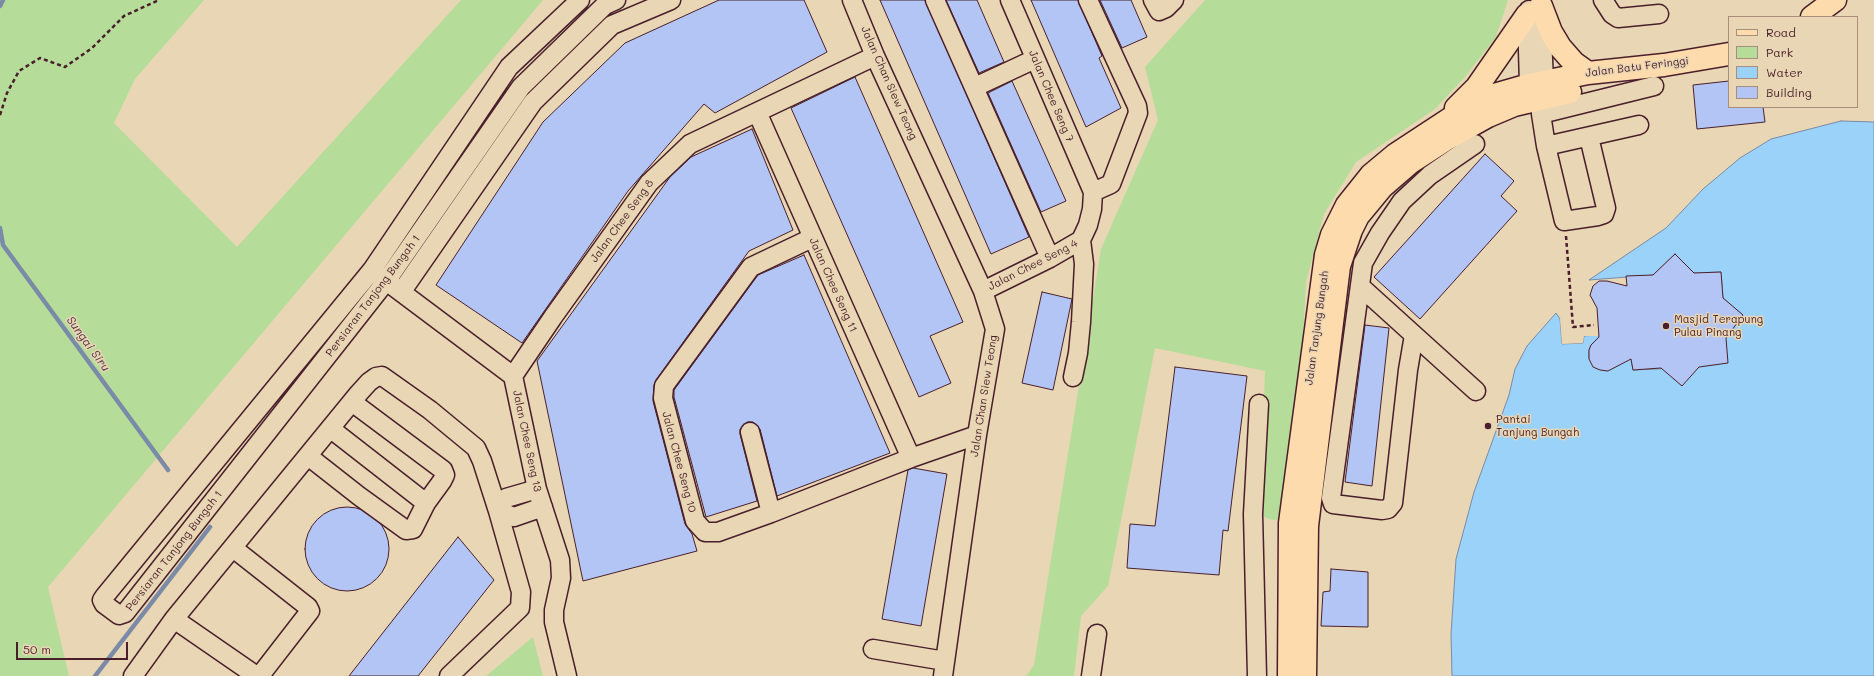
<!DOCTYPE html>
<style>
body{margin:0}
#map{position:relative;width:1874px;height:676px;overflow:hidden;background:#e8d6b4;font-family:Mali,sans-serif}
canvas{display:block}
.legend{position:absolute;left:1728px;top:16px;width:130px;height:92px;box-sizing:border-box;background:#e8d6b4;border:1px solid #a98d7d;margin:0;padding:5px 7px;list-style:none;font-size:12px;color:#4a1f2b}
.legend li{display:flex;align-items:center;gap:8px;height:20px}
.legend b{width:20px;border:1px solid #a98d7d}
.scale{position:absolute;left:16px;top:642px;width:112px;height:18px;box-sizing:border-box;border:2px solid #4a1f2b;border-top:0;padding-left:5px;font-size:12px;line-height:14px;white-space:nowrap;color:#4a1f2b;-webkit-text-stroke:3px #e8d6b4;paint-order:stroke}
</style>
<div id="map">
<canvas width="1874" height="676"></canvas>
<ul class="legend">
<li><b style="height:5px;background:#fedbac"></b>Road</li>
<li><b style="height:11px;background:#b5dd99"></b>Park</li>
<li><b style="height:11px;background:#9ad2f9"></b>Water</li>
<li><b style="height:11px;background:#b2c5f5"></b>Building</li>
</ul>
<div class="scale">50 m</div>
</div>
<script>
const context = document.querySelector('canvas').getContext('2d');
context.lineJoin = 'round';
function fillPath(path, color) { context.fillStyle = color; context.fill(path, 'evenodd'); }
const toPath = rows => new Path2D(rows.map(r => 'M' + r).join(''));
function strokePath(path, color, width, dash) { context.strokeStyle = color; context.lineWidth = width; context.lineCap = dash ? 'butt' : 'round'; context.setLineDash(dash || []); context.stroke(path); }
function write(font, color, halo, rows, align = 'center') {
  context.font = font + ' Mali,sans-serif'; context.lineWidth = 3; context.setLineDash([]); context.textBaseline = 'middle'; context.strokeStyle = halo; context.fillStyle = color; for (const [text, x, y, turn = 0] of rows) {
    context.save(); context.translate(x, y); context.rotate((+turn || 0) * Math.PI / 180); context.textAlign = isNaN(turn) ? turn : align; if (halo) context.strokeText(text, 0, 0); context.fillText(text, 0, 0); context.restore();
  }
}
fillPath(toPath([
 [0,0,204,0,135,79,114,123,237,247,461,0,543,0,48,587,69,676,0,676],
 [1205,0,1508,0,1496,37,1465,77,1435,109,1356,162,1324,214,1306,282,1299,421,1282,519,1273,520,1264,517,1260,507,1265,371,1155,348,1108,586,1081,616,1074,676,1026,676,1034,665,1101,249,1158,120,1145,67],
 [533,637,543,676,486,676]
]), '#b5dd99');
const water = toPath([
 [1841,121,1874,122,1874,676,1452,676,1451,634,1456,559,1474,492,1509,395,1515,369,1527,346,1556,313,1560,319,1562,344,1583,343,1584,336,1599,335,1599,338,1591,345,1589,350,1589,359,1622,360,1631,358,1633,370,1699,367,1726,338,1743,315,1723,298,1721,272,1694,273,1675,254,1653,275,1589,280,1666,228,1703,189,1740,158,1771,139,1841,121]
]);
fillPath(water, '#9ad2f9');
strokePath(water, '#7a8aa7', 1);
fillPath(toPath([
 [1675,254,1694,273,1721,272,1723,298,1743,315,1726,338,1728,363,1699,367,1682,386,1661,368,1633,370,1631,358,1623,360,1617,366,1608,371,1600,370,1593,367,1589,359,1589,350,1591,345,1599,338,1598,336,1584,336,1583,343,1562,344,1560,319,1562,319,1564,342,1581,341,1583,334,1600,334,1654,277,1626,276,1653,275]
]), '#e8d6b4');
strokePath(toPath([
 [0,6,3,0],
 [0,228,3,245,168,470],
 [95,676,210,527]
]), '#7a8aa7', 4.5);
const building = toPath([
 [719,0,804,0,827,52,715,113,704,104,628,191,522,343,436,285,543,122,625,43,719,0],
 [880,0,925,0,1029,237,991,254,880,0],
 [946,0,977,0,1004,62,979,73,946,0],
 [1031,0,1078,0,1102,56,1099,58,1121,108,1086,127,1031,0],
 [1100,0,1131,0,1147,37,1122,48,1100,0],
 [855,77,963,322,930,336,951,383,919,397,791,108,855,77],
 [1012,81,1066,201,1041,212,988,93,1012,81],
 [1729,81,1729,107,1763,107,1765,122,1697,129,1693,85,1729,81],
 [752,129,793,230,749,251,656,380,654,385,653,401,685,524,692,534,697,551,583,581,537,361,670,177,691,157,752,129],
 [1485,154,1514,181,1501,196,1517,211,1420,319,1374,277,1485,154],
 [1675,254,1694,273,1721,272,1723,298,1743,315,1726,338,1728,363,1699,367,1682,386,1661,368,1633,370,1631,359,1608,371,1600,370,1593,367,1589,359,1589,350,1591,345,1599,337,1597,308,1590,295,1593,286,1599,281,1607,281,1627,286,1626,276,1653,275,1675,254],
 [804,255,890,453,777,496,760,429,753,422,747,422,740,429,740,434,757,501,706,517,674,397,674,390,758,275,804,255],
 [1042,292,1072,299,1053,390,1022,383,1042,292],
 [1365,325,1389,328,1372,486,1345,482,1365,325],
 [1175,367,1247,376,1228,531,1223,530,1219,575,1127,568,1130,524,1155,526,1175,367],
 [913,468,947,474,921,626,882,619,908,470,913,468],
 '305 549a42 42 0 1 1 84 0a42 42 0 1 1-84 0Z',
 [458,537,494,580,418,676,349,676,458,537],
 [1331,569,1368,572,1368,627,1321,626,1323,592,1330,591,1331,569]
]);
fillPath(building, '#b2c5f5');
strokePath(building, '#4a1f2b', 1);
const minor = toPath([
 [580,0,509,67,372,270,104,597,102,600,104,604,119,615,125,613,387,280,521,87,605,5,616,0],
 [852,0,875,56,983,291,995,329,977,435,943,676],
 [935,0,1050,258],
 [1088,0,1137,106,1138,113,1111,184,1093,192],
 [1153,0,1159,11,1166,8,1174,0],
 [1603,0,1612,14,1618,18,1659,14],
 [1529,10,1527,15,1529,85,1533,97],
 [1541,15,1544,81,1547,96,1541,108,1541,114,1546,146,1564,221,1598,216,1604,214,1606,208,1589,137],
 [975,87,1035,59],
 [757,112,911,458],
 [1541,114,1654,86],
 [1546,146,1639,125],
 [812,238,751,267,664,386,663,398,695,521,705,532,718,532,771,513,911,458,977,435],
 [377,274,513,376,537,489,560,560,561,578,554,610,554,622,567,676],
 [1361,287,1476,391],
 [402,291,533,102,612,25,671,0],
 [983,291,1050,258,1081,240,1088,225,1092,209,1093,192,1010,0],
 [1414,335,1408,370,1393,503,1388,509,1382,510,1333,504,1331,498,1363,263,1380,233,1402,201,1430,175,1475,144],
 [513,376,553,317,649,183,690,144,875,56],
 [1073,377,1078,353,1081,322,1084,264,1081,240],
 [331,429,426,503,442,481,445,475,443,470,352,402],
 [750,432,771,513],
 [308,456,359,496,406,530,413,529,426,503],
 [498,511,514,517,543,507],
 [498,511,506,498,537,489],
 [174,619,255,675,262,673,310,611,308,607,233,548],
 [873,649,945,661],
 [133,676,174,619,359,393,369,382,376,377,382,376,430,410,476,448,482,461,498,511,521,592,520,608,449,676],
 [1091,676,1097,634],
 [1257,676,1253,514,1259,404]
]);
const major = toPath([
 [1541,6,1551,32,1560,47,1574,63,1588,73],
 [1812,17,1835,0],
 [1456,108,1477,87,1527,15],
 [1289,676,1290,523,1326,255,1332,235,1347,205,1371,175,1395,155,1462,111,1494,95,1529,85,1588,73,1664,65,1729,54],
 [1305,676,1307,526,1339,266,1351,230,1358,216,1382,187,1411,162,1445,140,1488,116,1514,105,1570,92]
]);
strokePath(minor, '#4a1f2b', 21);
strokePath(major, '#4a1f2b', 25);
strokePath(toPath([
 [0,115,7,93,19,71,40,58,65,67,92,48,124,16,159,0],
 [1566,236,1573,327,1594,325]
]), '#4a1f2b', 2.5, [4, 3]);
strokePath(minor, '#e8d6b4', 18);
strokePath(major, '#fedbac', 22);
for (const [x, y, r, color] of [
 [1666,326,4,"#4a1f2b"],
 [1488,426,4,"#4a1f2b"]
]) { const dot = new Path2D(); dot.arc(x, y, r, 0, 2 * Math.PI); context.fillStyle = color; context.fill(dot); strokePath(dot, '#e8d6b4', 1.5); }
write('11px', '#4a1f2b', '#e8d6b4', [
 ["Jalan Batu Feringgi",1637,67,-7],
 ["Jalan Chan Siew Teong",889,83,66],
 ["Jalan Chee Seng 7",1051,96,67],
 ["Jalan Chee Seng 8",622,221,-54],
 ["Jalan Chee Seng 4",1033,265,-27],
 ["Jalan Chee Seng 11",833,285,66],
 ["Persiaran Tanjong Bungah 1",373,296,-53],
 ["Jalan Tanjung Bungah",1317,328,-82],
 ["Jalan Chan Siew Teong",984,396,-81],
 ["Jalan Chee Seng 13",527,441,78],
 ["Jalan Chee Seng 10",679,462,75],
 ["Persiaran Tanjong Bungah 1",174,551,-52]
]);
write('11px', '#4a1f2b', '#e8d6b4', [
 ["Masjid Terapung",1674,320],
 ["Pulau Pinang",1674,333],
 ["Pantai",1496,420],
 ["Tanjung Bungah",1496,433]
], 'left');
write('italic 12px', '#563a4a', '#e8d6b4', [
 ["Sungai Siru",88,344,54]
]);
</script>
